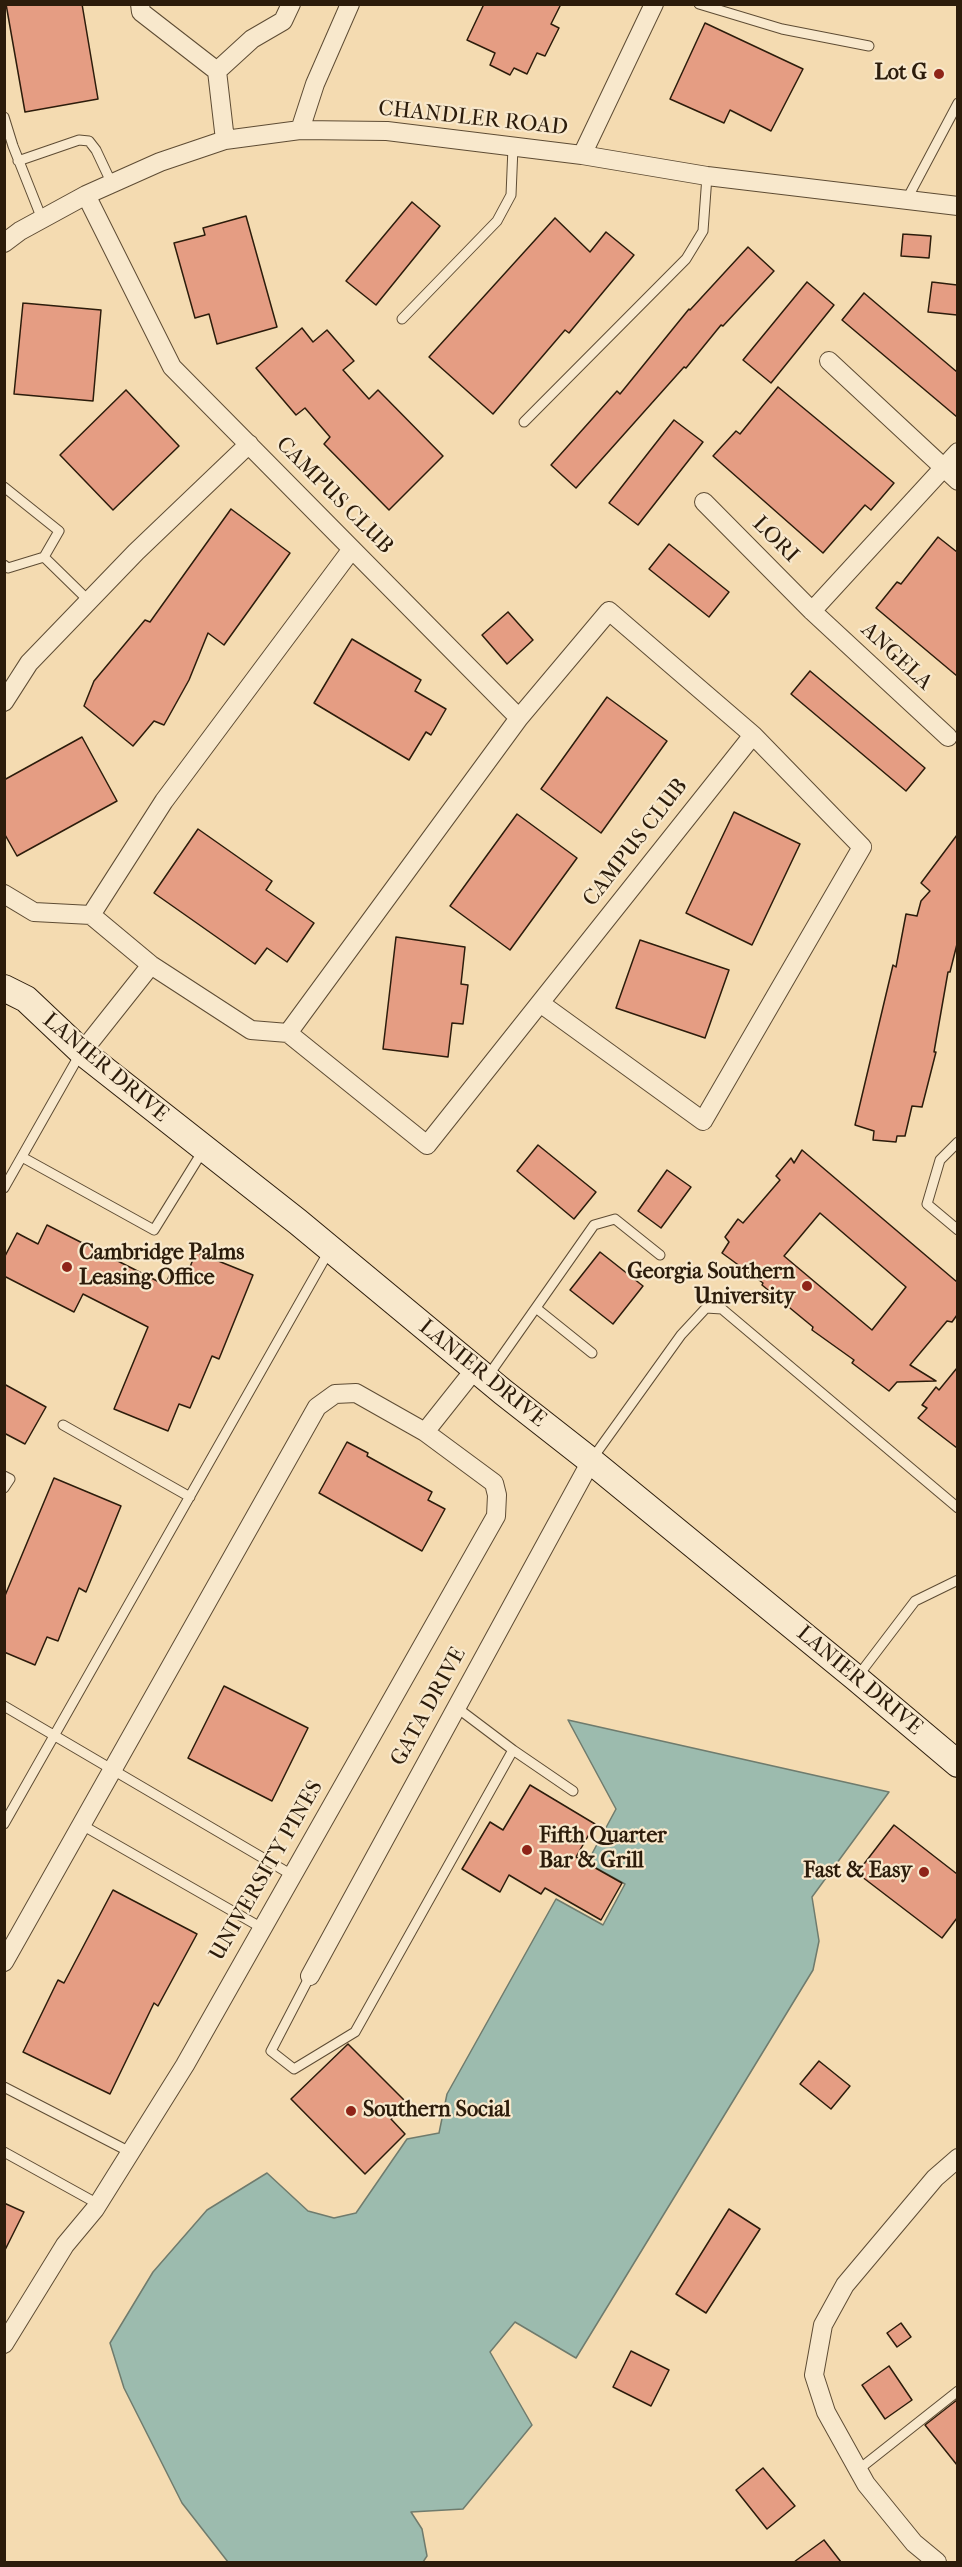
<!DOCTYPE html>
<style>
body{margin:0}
#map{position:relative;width:962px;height:2567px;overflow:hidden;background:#f4dbb1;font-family:"IM FELL French Canon",serif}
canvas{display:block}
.frame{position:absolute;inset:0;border:6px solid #2c1c0b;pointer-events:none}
</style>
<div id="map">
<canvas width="962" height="2567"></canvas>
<div class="frame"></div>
</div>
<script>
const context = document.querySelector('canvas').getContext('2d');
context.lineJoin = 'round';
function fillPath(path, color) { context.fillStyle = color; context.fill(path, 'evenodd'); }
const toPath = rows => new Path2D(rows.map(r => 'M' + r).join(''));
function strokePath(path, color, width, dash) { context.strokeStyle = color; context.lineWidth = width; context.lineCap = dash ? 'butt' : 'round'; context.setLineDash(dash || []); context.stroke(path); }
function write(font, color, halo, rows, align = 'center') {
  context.font = font + ' "IM FELL French Canon",serif'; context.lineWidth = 4.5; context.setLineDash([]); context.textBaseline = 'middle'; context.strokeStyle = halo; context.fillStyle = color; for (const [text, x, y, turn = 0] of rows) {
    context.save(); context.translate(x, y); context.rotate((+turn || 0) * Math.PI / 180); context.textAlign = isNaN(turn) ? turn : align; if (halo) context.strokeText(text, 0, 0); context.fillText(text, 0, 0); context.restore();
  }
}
const water = toPath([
 [568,1720,889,1792,812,1897,819,1941,813,1970,576,2358,515,2322,490,2352,532,2425,463,2509,411,2512,422,2529,427,2556,423,2562,228,2562,182,2503,124,2388,110,2343,153,2272,207,2210,267,2173,308,2211,334,2218,356,2213,407,2139,439,2133,447,2094,556,1899,603,1925,625,1884,587,1863,616,1809,568,1720]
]);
fillPath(water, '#9cbbae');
strokePath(water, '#6f7b6d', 1.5);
const building = toPath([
 [6,4,82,4,98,99,25,112,6,4],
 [484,4,561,4,551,24,559,28,545,56,537,53,527,74,514,68,510,75,490,65,495,53,467,40,484,4],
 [705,23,803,69,771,131,730,110,724,123,670,99,705,23],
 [412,202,440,226,376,305,346,281,412,202],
 [246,216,277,327,217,344,209,314,195,318,174,243,205,235,203,228,246,216],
 [555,218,590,252,606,232,634,255,569,333,565,330,493,414,429,357,555,218],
 [903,234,931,236,929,258,901,256,903,234],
 [748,247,774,271,723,326,721,325,686,368,684,367,576,488,551,465,617,391,620,394,689,309,690,310,748,247],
 [807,282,834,305,771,383,743,360,807,282],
 [932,282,957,285,957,315,928,312,932,282],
 [864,293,957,372,957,417,842,320,864,293],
 [23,303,101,310,93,401,14,394,23,303],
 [302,328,313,342,327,330,354,361,343,370,369,399,378,390,443,456,389,510,324,444,330,437,305,408,296,415,256,368,302,328],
 [778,387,894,483,871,510,865,505,823,553,713,456,736,431,740,434,778,387],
 [126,390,179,446,113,510,60,455,126,390],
 [674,420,703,442,638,525,609,503,674,420],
 [231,509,290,553,224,645,208,633,189,680,164,725,154,721,133,746,84,706,94,681,145,620,150,622,231,509],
 [938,537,957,552,957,676,876,608,897,582,901,584,938,537],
 [669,544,729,592,709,617,649,569,669,544],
 [508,612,533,640,507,664,482,635,508,612],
 [352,639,421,680,415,691,446,709,431,735,426,732,409,760,314,703,352,639],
 [810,671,925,768,906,791,791,694,810,671],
 [607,697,667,741,601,833,541,789,607,697],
 [82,737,117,801,17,856,4,833,4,780,82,737],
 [734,812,800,844,752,945,686,913,734,812],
 [517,814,577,858,510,950,450,906,517,814],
 [198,829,272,881,266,890,314,923,287,962,267,948,255,964,154,893,198,829],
 [957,835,957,944,950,972,948,972,934,1052,936,1052,922,1107,912,1106,905,1136,897,1136,896,1142,873,1140,874,1131,855,1125,893,965,896,967,906,914,917,916,921,901,930,891,921,883,957,835],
 [396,937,465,947,461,984,468,985,463,1024,452,1023,448,1057,383,1049,396,937],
 [640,940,729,970,705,1038,616,1008,640,940],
 [538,1145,596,1192,574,1219,517,1171,538,1145],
 [802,1150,957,1282,957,1315,952,1322,947,1321,910,1365,936,1381,897,1382,889,1391,852,1363,854,1360,812,1330,813,1327,762,1285,763,1283,722,1253,729,1242,725,1237,738,1219,743,1223,780,1180,776,1176,791,1158,794,1163,802,1150],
 [820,1213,906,1287,872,1330,784,1256,820,1213],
 [667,1170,691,1187,661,1228,638,1211,667,1170],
 [47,1225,165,1285,172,1270,186,1277,196,1252,253,1275,219,1359,212,1356,190,1408,179,1404,168,1431,114,1409,148,1327,83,1294,74,1312,4,1276,4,1258,17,1233,38,1244,47,1225],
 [600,1252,643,1286,613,1324,570,1290,600,1252],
 [957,1368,957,1448,918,1418,927,1408,922,1405,936,1387,939,1390,957,1368],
 [4,1384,46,1407,25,1444,4,1433,4,1384],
 [347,1442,368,1453,367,1456,432,1492,428,1500,445,1509,422,1551,319,1493,347,1442],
 [54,1478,121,1506,86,1592,79,1588,58,1641,47,1637,35,1665,4,1652,4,1598,54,1478],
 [224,1686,308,1728,272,1801,188,1758,224,1686],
 [530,1785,595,1824,576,1857,622,1883,601,1920,545,1888,541,1894,509,1875,500,1892,462,1869,490,1822,503,1830,530,1785],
 [894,1825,957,1874,957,1918,942,1938,857,1873,894,1825],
 [113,1890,197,1934,158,2006,154,2003,110,2094,23,2052,58,1980,64,1983,113,1890],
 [348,2044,407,2103,391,2119,405,2134,365,2174,291,2099,348,2044],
 [819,2061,850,2086,831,2109,800,2084,819,2061],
 [4,2203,24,2212,4,2252,4,2203],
 [729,2209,760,2229,706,2313,676,2294,729,2209],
 [901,2323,911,2337,897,2347,887,2333,901,2323],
 [631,2351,669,2370,651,2406,613,2387,631,2351],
 [889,2366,912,2400,885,2419,862,2385,889,2366],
 [957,2400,957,2465,925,2425,957,2400],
 [763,2468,795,2506,767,2529,736,2490,763,2468],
 [824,2540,841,2562,794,2562,824,2540]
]);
fillPath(building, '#e59d83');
strokePath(building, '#2c1c0b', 1.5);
const lane = toPath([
 [699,4,782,29,869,46],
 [4,117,13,146,42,219],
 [18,161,79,140,89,141,96,150,112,184],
 [907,199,958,103],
 [402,319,497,221,511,195,513,147],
 [524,422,686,259,703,231,707,176],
 [4,487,59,531,44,557,8,568,4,565],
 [44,557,89,601],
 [958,1142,940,1160,927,1204,958,1230],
 [22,1157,154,1230,204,1149],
 [4,1188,80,1054],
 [536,1308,592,1353],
 [488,1376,594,1225,615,1219,660,1255],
 [63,1425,190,1497],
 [592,1459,681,1335,706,1308,722,1309,958,1508],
 [4,1476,10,1479,4,1488],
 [858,1676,915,1601,958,1580],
 [4,1706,292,1875],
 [513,1750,573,1791],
 [4,1824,329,1251],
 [82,1825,262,1928],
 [310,1976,271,2051,294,2069,355,2032,513,1750,456,1707],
 [4,2087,130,2152],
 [4,2152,98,2204],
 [858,2470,958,2391]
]);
const street = toPath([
 [140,4,141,12,217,71],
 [300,130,315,84,350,4],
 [225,140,217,71,252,39,283,21,291,4],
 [582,155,654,4],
 [4,243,20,231,86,195,160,162,225,140,300,130,387,131,582,155,707,176,958,206],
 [829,361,958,481],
 [704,502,812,611,948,737],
 [812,611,958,452],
 [4,702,29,663,136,552,249,444],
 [4,894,34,912,91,915,151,965,251,1030,288,1033,427,1145,753,735,609,611,519,718,172,367,86,195],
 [91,915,164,801,352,549],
 [540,1003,703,1121,862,847,753,735],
 [288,1033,519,718],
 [82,1052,151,965],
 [425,1432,475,1369],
 [4,1962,317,1407,335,1394,356,1393,425,1432,494,1483,497,1495,496,1516,185,2065,95,2209,65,2245,4,2344],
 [310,1976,591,1461],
 [937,2562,914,2543,866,2484,826,2412,814,2375,823,2325,845,2285,935,2178,958,2158]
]);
const secondary = toPath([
 [4,988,26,999,82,1052,298,1222,503,1392,591,1461,856,1678,958,1764]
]);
strokePath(lane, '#5e4c34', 11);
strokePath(street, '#5e4c34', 20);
strokePath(secondary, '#2c1c0b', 28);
strokePath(lane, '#f8e8cc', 9);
strokePath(street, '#f8e8cc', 18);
strokePath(secondary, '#f8e8cc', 26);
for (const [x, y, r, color] of [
 [939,74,6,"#8f2418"],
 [67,1267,6,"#8f2418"],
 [807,1286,6,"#8f2418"],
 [527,1850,6,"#8f2418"],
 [924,1872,6,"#8f2418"],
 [351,2111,6,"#8f2418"]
]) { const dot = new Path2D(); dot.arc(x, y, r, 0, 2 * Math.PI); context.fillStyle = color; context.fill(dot); strokePath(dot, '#f8e8cc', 2); }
write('bold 22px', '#2c1c0b', '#f8e8cc', [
 ["Lot G",927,74],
 ["Cambridge Palms",79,1254,"left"],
 ["Leasing Office",79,1279,"left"],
 ["Georgia Southern",795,1273],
 ["University",795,1298],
 ["Fifth Quarter",539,1837,"left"],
 ["Bar & Grill",539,1862,"left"],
 ["Fast & Easy",912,1872],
 ["Southern Social",363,2111,"left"]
], 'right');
write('22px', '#2c1c0b', '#f8e8cc', [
 ["CHANDLER ROAD",473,119,6],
 ["CAMPUS CLUB",334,496,45],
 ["LORI",775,540,45],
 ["ANGELA",896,657,43],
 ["CAMPUS CLUB",636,843,-52],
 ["LANIER DRIVE",105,1068,40],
 ["LANIER DRIVE",482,1374,39],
 ["LANIER DRIVE",859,1681,40],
 ["GATA DRIVE",429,1707,-61],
 ["UNIVERSITY PINES",267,1871,-60]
]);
</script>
